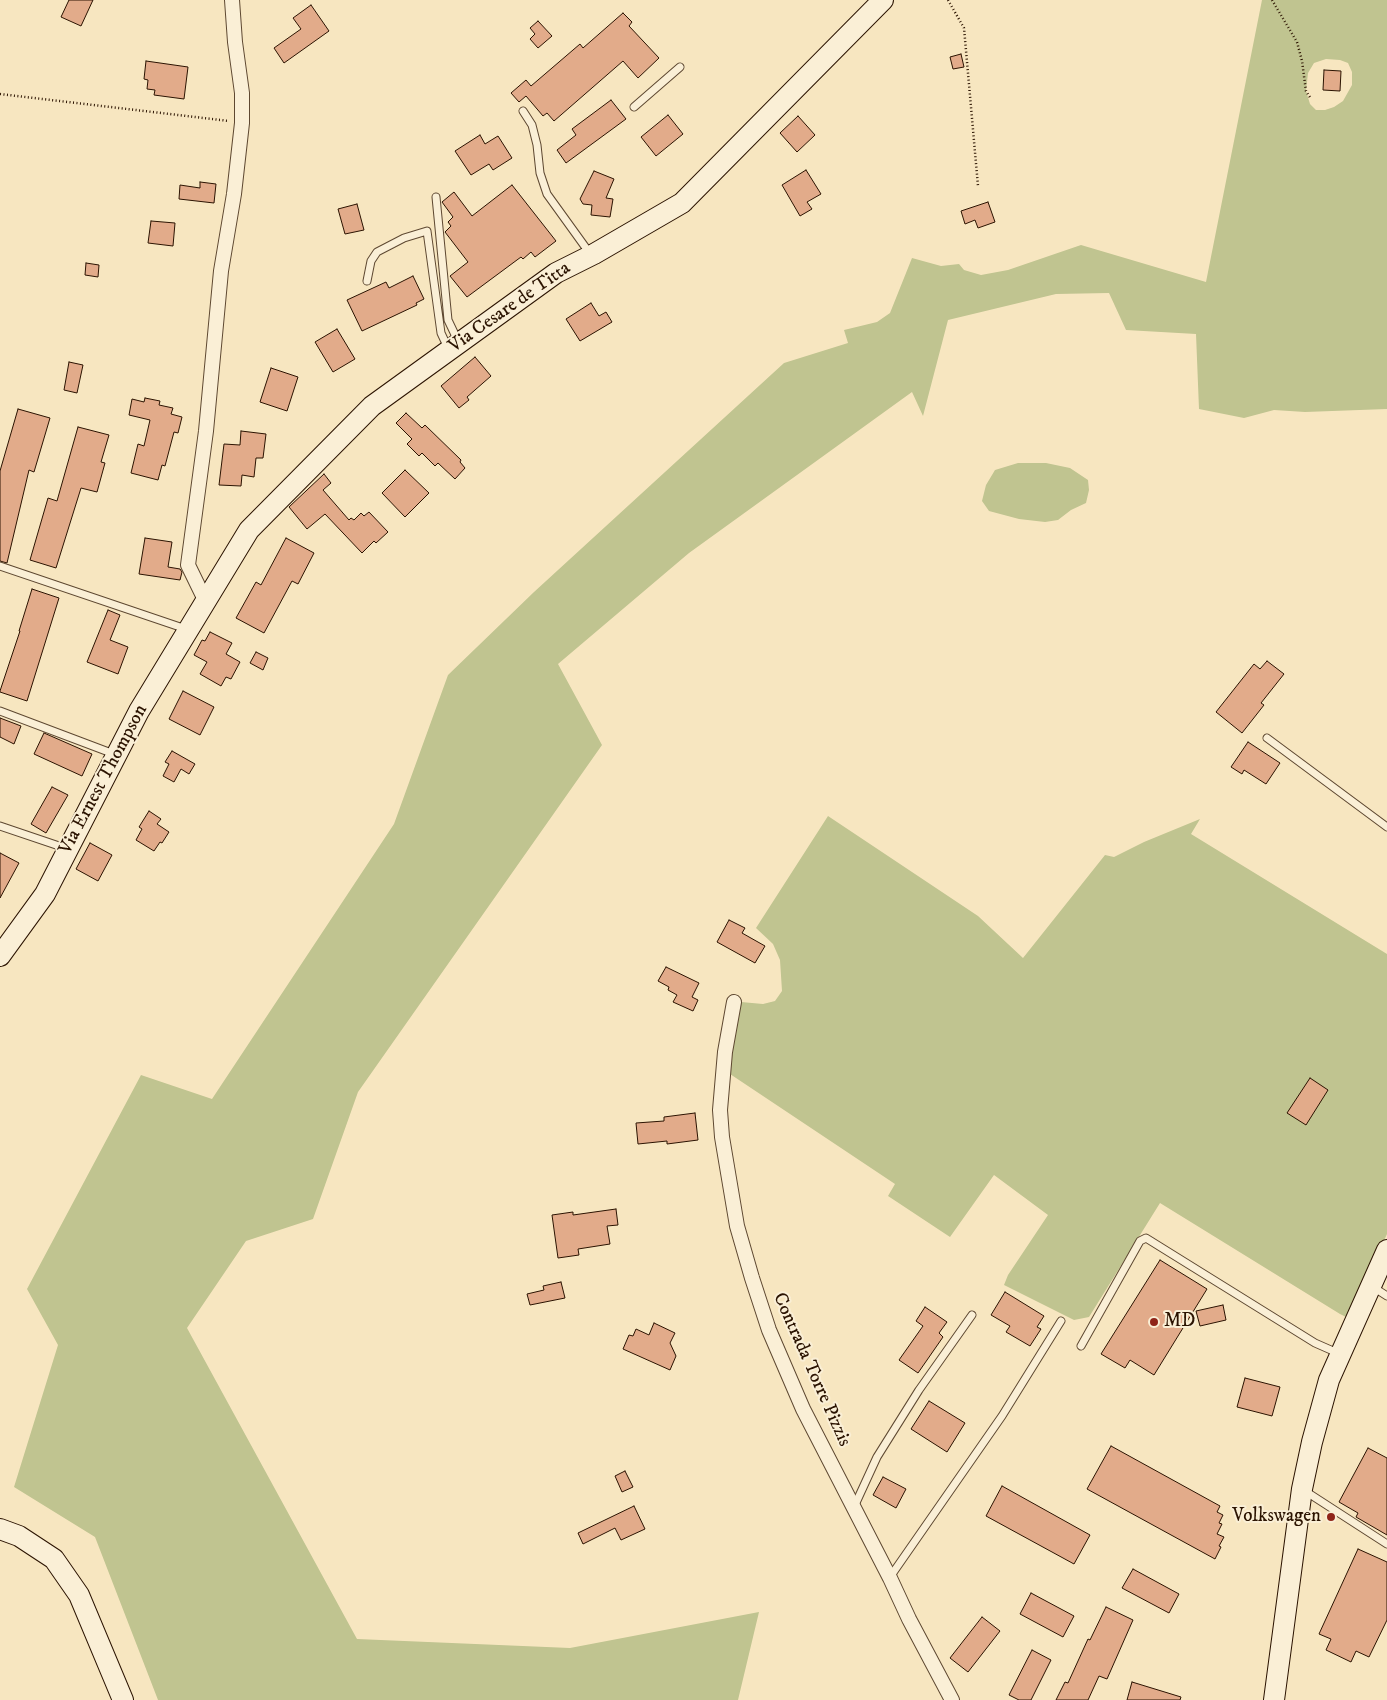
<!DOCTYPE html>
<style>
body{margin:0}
canvas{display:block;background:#f7e6c0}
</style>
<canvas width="1387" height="1700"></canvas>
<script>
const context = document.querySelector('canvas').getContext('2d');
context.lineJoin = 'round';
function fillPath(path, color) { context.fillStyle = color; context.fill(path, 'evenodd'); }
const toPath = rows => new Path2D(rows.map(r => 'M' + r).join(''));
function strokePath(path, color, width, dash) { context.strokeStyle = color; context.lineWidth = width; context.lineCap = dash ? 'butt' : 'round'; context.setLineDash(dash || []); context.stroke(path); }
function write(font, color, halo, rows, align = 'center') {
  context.font = font + ' "IM FELL DW Pica",serif'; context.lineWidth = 4; context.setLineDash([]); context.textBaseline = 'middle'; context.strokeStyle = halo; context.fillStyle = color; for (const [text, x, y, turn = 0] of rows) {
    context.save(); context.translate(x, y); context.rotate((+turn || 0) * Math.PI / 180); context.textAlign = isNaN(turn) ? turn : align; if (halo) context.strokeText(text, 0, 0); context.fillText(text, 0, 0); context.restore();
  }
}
fillPath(toPath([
 [1262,0,1387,0,1387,409,1305,412,1274,410,1244,418,1199,409,1196,334,1126,330,1109,293,1056,294,948,320,923,416,912,392,689,553,558,664,602,745,358,1092,313,1219,246,1241,187,1328,357,1639,570,1648,759,1612,738,1700,158,1700,95,1537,14,1487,58,1345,27,1289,141,1075,212,1099,394,824,448,675,534,592,784,363,848,343,844,330,877,322,890,313,912,258,941,266,959,264,964,270,981,275,1008,270,1081,245,1206,282],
 [1326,59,1340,60,1348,63,1352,72,1352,85,1343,101,1334,107,1325,110,1316,110,1310,104,1306,91,1308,73,1314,63],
 [1018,463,1046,463,1070,468,1088,480,1089,490,1086,503,1071,510,1058,520,1045,522,1019,519,989,511,982,501,986,485,995,470],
 [828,816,978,916,1023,958,1105,855,1114,857,1144,842,1200,819,1191,834,1387,954,1387,1234,1348,1318,1340,1314,1160,1203,1089,1317,1074,1320,1004,1285,1008,1275,1048,1215,994,1175,950,1237,888,1196,895,1184,727,1072,741,1002,763,1004,775,1001,782,991,780,960,773,944,756,928]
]), '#c0c490');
const building = toPath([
 [69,0,93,0,81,26,61,17,69,0],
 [311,5,329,31,284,63,274,48,301,29,293,18,311,5],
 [623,13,632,22,629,26,659,58,638,78,623,61,554,121,547,113,543,116,526,96,519,102,511,93,526,80,531,86,580,44,583,48,623,13],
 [538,21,552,36,538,48,530,39,535,34,530,28,538,21],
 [961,54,964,67,953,69,950,57,961,54],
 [146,61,188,67,184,99,154,95,155,90,147,89,148,80,144,79,146,61],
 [1324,70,1341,71,1340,91,1323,90,1324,70],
 [611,100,626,119,566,163,557,150,576,135,572,129,611,100],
 [668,115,683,134,656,156,641,137,668,115],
 [798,116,815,135,797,152,780,133,798,116],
 [480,135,485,144,498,136,512,158,493,170,489,164,471,175,455,151,480,135],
 [806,170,821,194,807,202,812,209,800,216,782,185,806,170],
 [594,171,614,179,606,198,613,199,610,217,591,215,592,205,583,204,580,199,594,171],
 [200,182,216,184,214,203,179,199,180,185,200,188,200,182],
 [512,185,556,241,535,257,531,252,523,259,521,257,467,297,450,276,468,262,445,232,451,226,448,222,453,217,442,202,454,192,472,216,512,185],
 [988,202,995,222,978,228,975,220,965,224,961,211,988,202],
 [357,204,364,230,345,234,338,209,357,204],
 [151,221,175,223,173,246,148,243,151,221],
 [86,263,99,265,98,277,85,275,86,263],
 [413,276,424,299,416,303,417,305,362,331,347,300,386,282,389,288,413,276],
 [591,303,599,316,606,312,612,322,580,341,566,319,591,303],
 [337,329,355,359,333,372,315,342,337,329],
 [475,357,491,376,467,397,469,400,459,408,441,386,475,357],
 [69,362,83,365,77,393,64,390,69,362],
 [271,368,298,377,287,411,260,402,271,368],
 [145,398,160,401,159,405,173,408,171,414,182,417,178,433,174,432,165,466,162,465,158,480,131,473,138,444,144,446,150,420,129,415,132,399,144,402,145,398],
 [18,409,50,418,34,472,29,470,7,563,0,561,0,471,18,409],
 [406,413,422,428,425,425,461,460,460,462,465,468,455,479,438,463,435,466,422,453,419,456,407,444,412,439,396,423,406,413],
 [78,427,109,435,101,462,105,463,97,492,81,488,56,568,30,560,48,498,57,501,78,427],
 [241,431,266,434,263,458,256,458,254,477,242,475,241,486,219,485,224,444,240,445,241,431],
 [405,470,429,493,405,517,382,493,405,470],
 [324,474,331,483,323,490,349,520,351,518,354,520,361,513,364,516,369,512,388,532,376,543,374,541,362,553,325,514,307,529,289,507,324,474],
 [145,538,172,542,168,567,180,569,182,572,180,580,139,574,145,538],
 [286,538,314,553,298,584,292,581,264,633,236,618,256,582,261,585,286,538],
 [32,589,59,598,27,701,0,692,0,691,20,631,19,631,32,589],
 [108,610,120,615,110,640,128,647,118,674,87,662,108,610],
 [210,632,232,643,226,654,240,662,231,679,226,677,221,686,200,674,207,662,194,655,202,640,205,641,210,632],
 [256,652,268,658,263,670,250,663,256,652],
 [1267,661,1284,674,1261,703,1264,705,1242,733,1216,712,1254,664,1260,669,1267,661],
 [183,691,214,707,200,735,169,719,183,691],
 [0,718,21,726,14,744,0,737,0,718],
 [44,733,92,754,82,776,34,754,44,733],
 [1248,742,1280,763,1266,784,1244,770,1242,774,1231,767,1248,742],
 [172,751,195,764,189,774,181,769,174,782,163,776,169,764,165,762,172,751],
 [52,787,68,795,46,833,31,824,52,787],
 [149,811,161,819,157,824,169,832,162,843,160,842,154,851,136,840,142,829,139,827,149,811],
 [90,843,112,855,98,881,76,869,90,843],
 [0,853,19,863,0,898,0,853],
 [729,920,745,928,742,933,765,946,755,963,717,942,729,920],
 [666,967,699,983,692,997,698,1000,693,1011,673,1002,677,995,668,990,669,987,658,981,666,967],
 [1310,1078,1328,1090,1306,1125,1287,1113,1310,1078],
 [695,1113,698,1140,667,1144,667,1141,638,1144,636,1123,664,1121,664,1117,695,1113],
 [616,1209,618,1225,607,1226,610,1244,578,1249,579,1255,558,1258,552,1215,573,1212,573,1215,616,1209],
 [1160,1260,1207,1289,1154,1375,1130,1360,1125,1368,1101,1354,1160,1260],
 [561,1282,565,1298,530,1305,527,1294,544,1290,543,1286,561,1282],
 [1005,1292,1044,1316,1037,1327,1041,1329,1030,1346,1006,1332,1010,1326,991,1315,1005,1292],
 [1223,1305,1226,1320,1200,1326,1196,1311,1223,1305],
 [925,1307,947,1322,939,1333,943,1337,918,1373,899,1360,923,1326,916,1321,925,1307],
 [654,1323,675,1333,670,1343,676,1356,670,1370,623,1349,629,1335,633,1336,636,1329,649,1335,654,1323],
 [1245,1378,1280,1387,1272,1416,1237,1407,1245,1378],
 [929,1401,965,1423,947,1452,911,1429,929,1401],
 [1111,1446,1220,1506,1217,1512,1223,1515,1219,1523,1222,1524,1217,1534,1224,1537,1219,1546,1221,1547,1215,1559,1087,1489,1111,1446],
 [1368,1448,1387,1458,1387,1535,1356,1517,1358,1513,1339,1502,1368,1448],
 [625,1471,633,1487,622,1492,615,1476,625,1471],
 [883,1477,906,1489,896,1508,873,1495,883,1477],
 [1002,1486,1090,1535,1074,1564,986,1516,1002,1486],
 [634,1506,645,1529,621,1540,615,1528,583,1544,578,1533,634,1506],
 [1358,1549,1387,1562,1387,1620,1369,1657,1356,1651,1351,1662,1326,1650,1331,1639,1319,1634,1358,1549],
 [1133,1569,1179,1594,1169,1613,1122,1588,1133,1569],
 [1031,1593,1074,1616,1063,1637,1020,1614,1031,1593],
 [1106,1607,1133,1620,1107,1679,1099,1676,1088,1700,1056,1700,1065,1682,1068,1683,1088,1639,1090,1640,1106,1607],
 [982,1617,1000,1631,968,1672,950,1658,982,1617],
 [1032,1650,1051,1660,1031,1700,1019,1700,1009,1695,1032,1650],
 [1132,1682,1181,1697,1180,1700,1127,1700,1132,1682]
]);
fillPath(building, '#e2ab8a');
strokePath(building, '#2b1301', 1);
const lane = toPath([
 [634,107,680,67],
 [523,111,532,125,537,145,540,173,547,194,591,255],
 [436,197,448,320,458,341],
 [367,281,371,261,377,252,404,238,427,231,441,333,448,348],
 [0,566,186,629],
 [0,711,114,754],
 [1267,738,1387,827],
 [0,826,65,848],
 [1373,1287,1387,1296],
 [1081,1346,1140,1241,1146,1238,1315,1343,1340,1354],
 [1305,1491,1387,1544],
 [854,1507,877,1457,919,1390,972,1315],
 [890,1577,1002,1416,1061,1321]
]);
const street = toPath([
 [206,602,188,565,206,431,221,271,234,194,242,123,242,93,235,42,232,0],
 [734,1002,725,1052,720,1110,722,1137,737,1226,752,1278,769,1330,803,1409,890,1578,909,1619,952,1700]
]);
const secondary = toPath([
 [0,956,45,894,139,711,249,530,372,406,556,273,594,254,682,203,883,0],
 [0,1529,19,1536,54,1559,79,1595,123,1700],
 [1274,1700,1302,1489,1312,1442,1329,1380,1387,1250]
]);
strokePath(lane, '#5e4831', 9);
strokePath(street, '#5e4831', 16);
strokePath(secondary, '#2b1301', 22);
strokePath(toPath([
 [948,0,964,28,978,186],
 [1272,0,1297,42,1302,61,1306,91,1311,99],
 [0,94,229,121]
]), '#2b1301', 2.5, [1, 2.5]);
strokePath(lane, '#faefd6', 7);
strokePath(street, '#faefd6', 14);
strokePath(secondary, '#faefd6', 20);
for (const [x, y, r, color] of [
 [1154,1322,5,"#8f2418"],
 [1331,1517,5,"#8f2418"]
]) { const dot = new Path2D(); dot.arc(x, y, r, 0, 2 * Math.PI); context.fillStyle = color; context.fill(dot); strokePath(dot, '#faefd6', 2); }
write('19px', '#2b1301', '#faefd6', [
 ["Via Cesare de Titta",510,308,-35],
 ["Via Ernest Thompson",104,780,-62],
 ["Contrada Torre Pizzis",811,1370,66]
]);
write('19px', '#2b1301', '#faefd6', [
 ["MD",1164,1322],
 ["Volkswagen",1321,1517,"right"]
], 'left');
</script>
